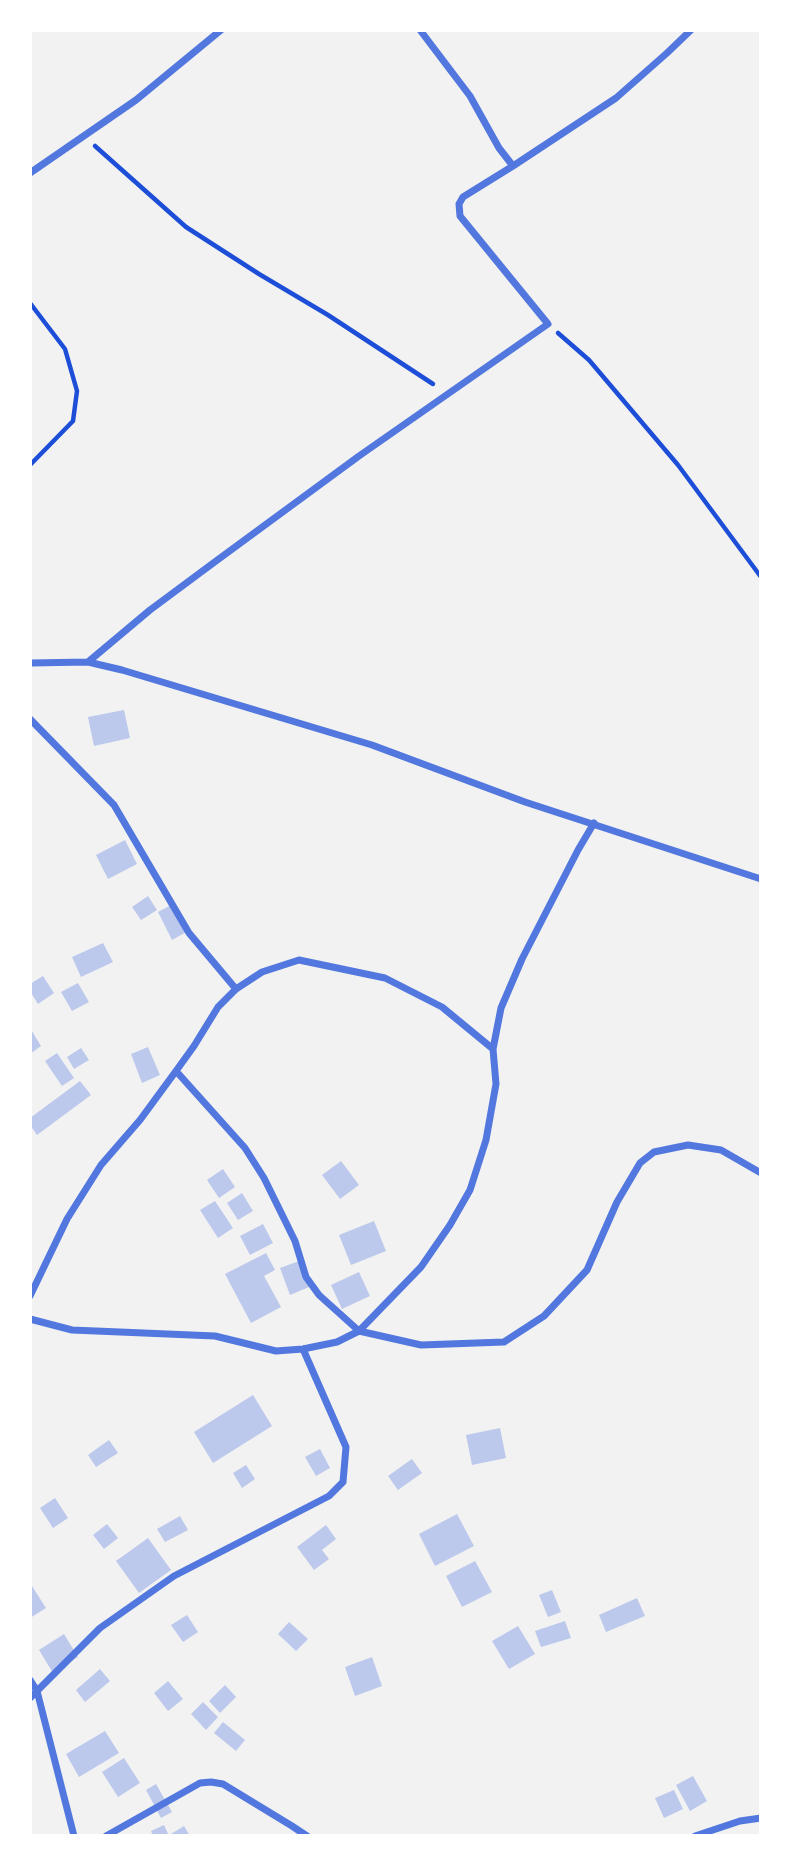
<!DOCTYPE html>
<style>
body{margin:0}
#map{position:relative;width:791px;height:1866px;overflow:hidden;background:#f2f2f2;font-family:Inter,sans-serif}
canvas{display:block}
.frame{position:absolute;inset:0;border:32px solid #fff;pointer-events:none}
</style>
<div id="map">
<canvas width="791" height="1866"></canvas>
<div class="frame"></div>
</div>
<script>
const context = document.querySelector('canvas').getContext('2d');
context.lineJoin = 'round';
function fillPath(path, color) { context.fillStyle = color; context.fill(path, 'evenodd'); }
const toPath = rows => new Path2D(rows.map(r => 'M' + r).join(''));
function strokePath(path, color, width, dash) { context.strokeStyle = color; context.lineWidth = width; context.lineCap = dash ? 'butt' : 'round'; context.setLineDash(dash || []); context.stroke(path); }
fillPath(toPath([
 [124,710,130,738,94,746,88,717],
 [125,840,137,864,108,879,96,855],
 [148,896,157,910,141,920,132,907],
 [173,904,188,931,172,940,158,912],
 [103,943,113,962,81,977,72,957],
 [43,976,54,993,38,1004,30,991,30,984],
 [78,983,89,1002,72,1011,61,992],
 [30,1028,41,1046,30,1054],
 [148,1047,160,1075,142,1083,131,1054],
 [81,1048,89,1060,74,1069,67,1057],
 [57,1053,74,1078,62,1086,45,1061],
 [80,1081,91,1095,37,1135,30,1125,30,1118],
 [341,1161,359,1185,340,1199,322,1175],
 [223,1169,235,1187,219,1198,207,1180],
 [242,1193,253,1211,238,1220,227,1203],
 [215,1201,233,1228,218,1238,200,1210],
 [374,1221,386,1251,351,1265,339,1235],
 [263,1224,273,1243,250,1255,240,1236],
 [266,1253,275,1270,264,1276,281,1307,251,1323,225,1274],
 [299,1261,309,1287,290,1295,280,1268],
 [359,1272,370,1296,342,1309,331,1285],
 [253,1395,272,1426,213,1463,194,1432],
 [500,1428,506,1458,472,1465,466,1435],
 [109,1440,118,1453,96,1467,88,1455],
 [320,1449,330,1468,316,1476,305,1457],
 [412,1459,422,1473,398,1490,388,1476],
 [246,1465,255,1479,242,1488,233,1473],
 [55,1498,68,1518,53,1528,40,1508],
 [457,1514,474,1546,435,1566,419,1534],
 [180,1516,188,1530,165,1542,157,1529],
 [107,1524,118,1538,104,1549,93,1535],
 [326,1525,336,1539,322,1550,329,1559,314,1570,297,1547],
 [148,1538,171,1570,139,1593,116,1561],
 [475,1561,492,1592,462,1607,446,1576],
 [30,1583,46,1608,30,1618],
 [552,1590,561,1612,548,1617,539,1595],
 [637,1598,645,1616,606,1632,599,1615],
 [187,1615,198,1632,183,1642,171,1625],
 [565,1621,571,1638,541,1647,535,1631],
 [289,1622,308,1639,296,1651,278,1634],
 [518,1626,535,1654,509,1669,492,1641],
 [64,1634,78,1657,53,1673,39,1650],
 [372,1657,382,1686,355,1696,345,1667],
 [100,1669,110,1681,85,1702,76,1690],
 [168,1681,183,1699,168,1711,154,1693],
 [225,1685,236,1697,220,1713,209,1701],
 [203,1702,218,1717,206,1730,191,1714],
 [223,1722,245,1740,236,1751,214,1733],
 [105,1731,119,1753,79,1777,66,1754],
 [124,1758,140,1783,118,1797,102,1772],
 [693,1776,707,1801,690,1811,676,1785],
 [156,1784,172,1812,161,1818,146,1790],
 [674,1790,683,1809,664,1818,655,1798],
 [164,1825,169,1836,153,1836,151,1831],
 [184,1826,190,1836,172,1836,171,1834]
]), '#bdc9ec');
strokePath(toPath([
 [95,146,186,227,259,274,328,315,433,384],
 [30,303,65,349,77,391,73,421,30,465],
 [558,333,589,360,678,465,761,577]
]), '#1d4ed8', 4.5);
strokePath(toPath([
 [513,166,616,98,667,53,691,30],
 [30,173,136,100,221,30],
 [88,662,150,610,216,561,359,456,548,324,460,216,459,204,463,197,513,166,499,148,470,96,420,30],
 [30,663,88,662,122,670,372,745,525,802,761,879],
 [30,719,114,805,189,933,236,989],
 [176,1071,245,1148,264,1178,295,1241,306,1277,319,1295,359,1331,421,1345,504,1342,544,1316,587,1270,617,1202,640,1163,654,1152,688,1145,721,1150,761,1173],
 [30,1296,67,1219,101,1165,140,1120,176,1071,194,1046,218,1007,236,989,262,972,299,960,385,978,442,1007,493,1049],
 [30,1319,72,1330,215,1336,276,1351,303,1349,337,1342,359,1331,421,1267,450,1225,470,1190,486,1140,496,1084,493,1049,501,1008,522,959,578,850,594,823],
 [30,1680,37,1691,74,1836],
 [30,1698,100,1628,174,1576,329,1496,343,1482,346,1447,303,1349],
 [106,1836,200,1783,211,1782,223,1784,292,1826,307,1836],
 [695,1836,740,1821,761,1818]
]), '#5277de', 7);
</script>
